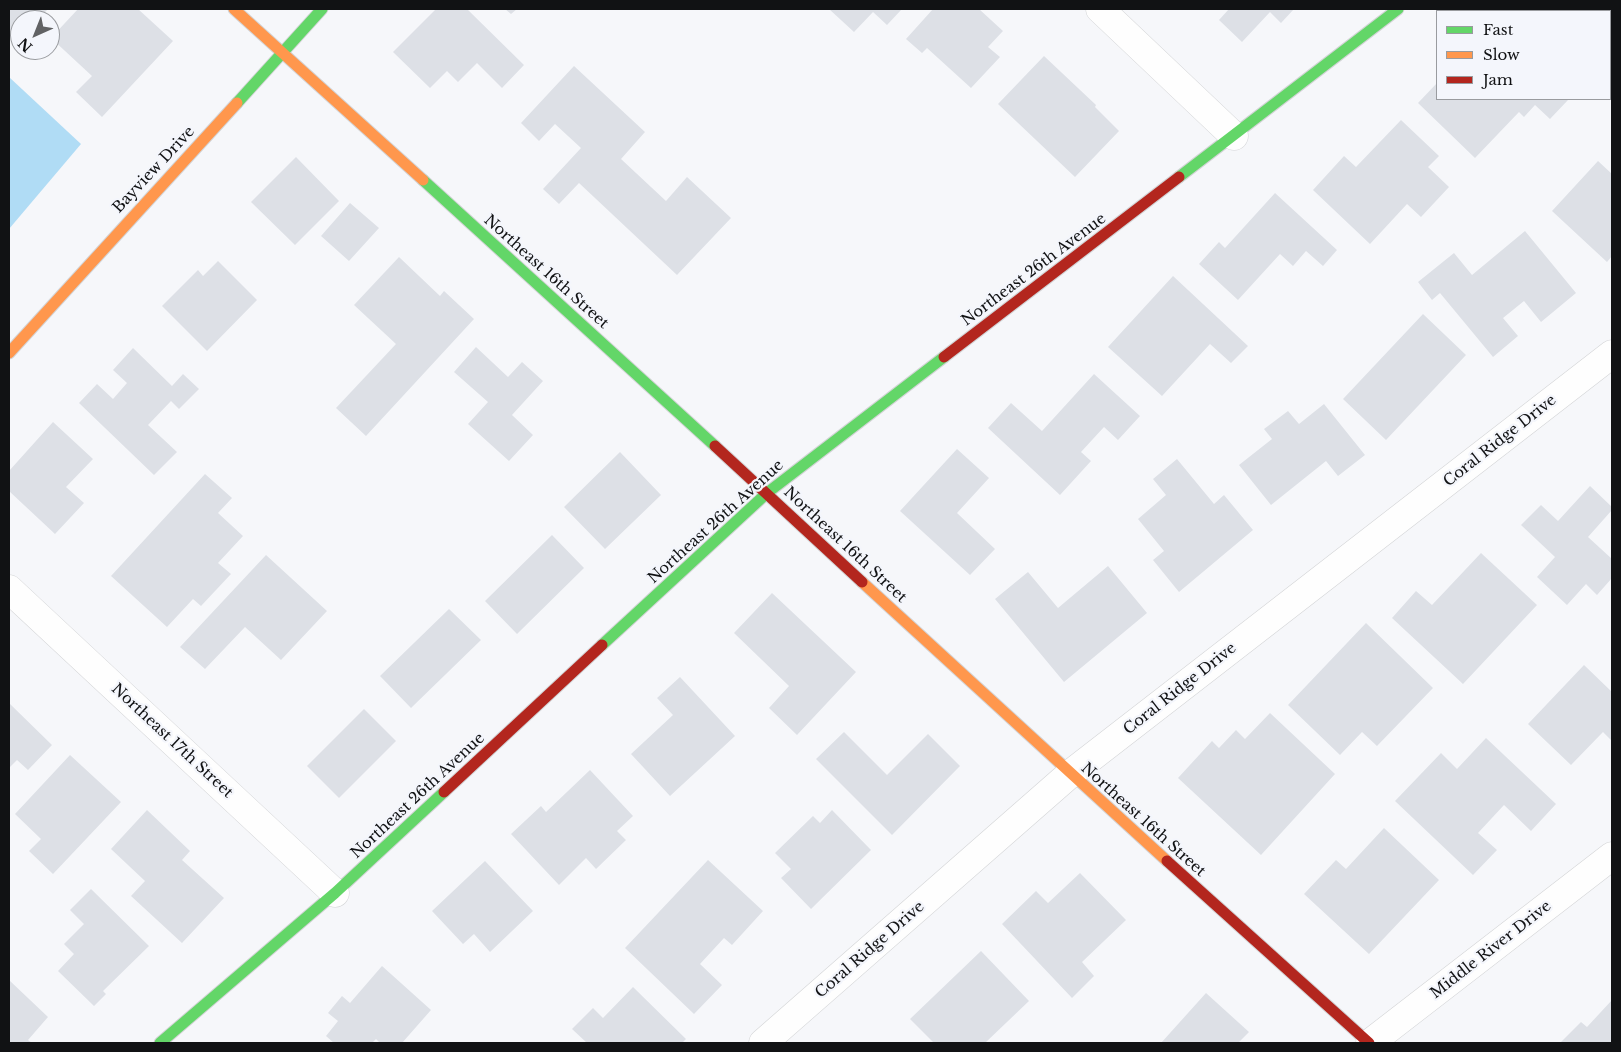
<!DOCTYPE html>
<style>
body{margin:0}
#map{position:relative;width:1621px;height:1052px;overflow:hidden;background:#f6f7fa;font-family:"Libre Baskerville",serif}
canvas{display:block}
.frame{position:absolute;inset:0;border:10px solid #111214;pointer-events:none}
.legend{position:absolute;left:1436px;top:10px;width:175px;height:90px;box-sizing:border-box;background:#f4f6fc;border:1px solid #999b9f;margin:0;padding:6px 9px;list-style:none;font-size:15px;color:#111214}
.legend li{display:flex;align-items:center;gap:10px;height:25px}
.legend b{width:25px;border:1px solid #999b9f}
.north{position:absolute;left:10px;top:10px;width:50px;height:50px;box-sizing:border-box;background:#f4f6fc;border:1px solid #999b9f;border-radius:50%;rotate:224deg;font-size:14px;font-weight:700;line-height:20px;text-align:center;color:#111214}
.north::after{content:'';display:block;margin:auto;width:18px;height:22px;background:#616264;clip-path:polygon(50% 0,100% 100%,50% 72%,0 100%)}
</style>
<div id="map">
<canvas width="1621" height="1052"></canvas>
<div class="frame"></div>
<ul class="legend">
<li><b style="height:6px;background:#63d668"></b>Fast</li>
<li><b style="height:6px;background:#ff974d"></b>Slow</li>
<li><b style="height:6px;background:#b3261e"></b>Jam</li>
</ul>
<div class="north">N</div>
</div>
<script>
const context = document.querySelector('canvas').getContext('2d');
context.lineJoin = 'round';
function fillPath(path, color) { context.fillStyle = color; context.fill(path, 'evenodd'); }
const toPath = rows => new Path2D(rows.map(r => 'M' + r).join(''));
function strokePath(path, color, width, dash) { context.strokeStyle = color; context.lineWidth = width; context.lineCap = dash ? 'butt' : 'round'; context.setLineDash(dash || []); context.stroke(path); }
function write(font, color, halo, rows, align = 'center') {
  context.font = font + ' "Libre Baskerville",serif'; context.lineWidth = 4.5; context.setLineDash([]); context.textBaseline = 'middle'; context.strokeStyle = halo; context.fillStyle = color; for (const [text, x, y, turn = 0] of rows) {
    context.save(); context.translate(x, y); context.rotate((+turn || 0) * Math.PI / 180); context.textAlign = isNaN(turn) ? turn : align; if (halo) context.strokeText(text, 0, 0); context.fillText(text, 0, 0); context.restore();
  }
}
fillPath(toPath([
 [9,77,81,144,9,229]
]), '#b0dcf5');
fillPath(toPath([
 [9,9,48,9,37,20,20,20,20,39,9,29],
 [78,9,138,9,173,41,102,117,76,92,92,76,51,38],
 [436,9,467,9,524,65,502,88,477,63,458,82,447,71,430,88,393,52],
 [505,9,517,9,511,14],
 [829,9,902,9,887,25,873,12,854,32],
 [933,9,979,9,1003,31,988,47,1000,57,971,88,927,48,922,53,906,39],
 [1229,9,1294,9,1281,23,1270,12,1242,42,1219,20],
 [1529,9,1612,9,1612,62,1610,64,1610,11,1527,11],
 [1044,56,1096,105,1095,107,1119,131,1075,177,998,104],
 [574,66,645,132,621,159,666,201,687,177,731,218,677,275,579,183,559,204,543,189,581,148,555,124,539,141,521,123],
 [1437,83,1437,99,1568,100,1550,119,1535,105,1524,117,1519,112,1475,158,1418,103],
 [1401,120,1439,156,1428,167,1449,187,1421,217,1407,204,1370,244,1313,190,1344,156,1356,167],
 [296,157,339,201,295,245,251,202],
 [1598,161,1612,174,1612,256,1607,262,1552,211],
 [1275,193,1337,250,1323,266,1306,251,1293,266,1280,254,1238,300,1199,264,1219,242,1225,248],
 [350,203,379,228,349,261,321,236],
 [1525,231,1576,293,1541,322,1524,301,1503,318,1518,336,1493,357,1440,293,1432,300,1418,282,1454,253,1472,275],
 [399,257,440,296,444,291,474,319,366,436,336,408,396,344,354,305],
 [218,261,257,300,207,351,162,306,198,270,203,276],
 [1173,276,1248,346,1231,363,1210,344,1162,396,1108,347],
 [1423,314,1466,355,1386,440,1343,399],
 [476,347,508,377,522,362,543,381,512,415,533,435,509,461,468,424,488,402,454,372],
 [133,348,172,386,183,374,199,389,179,409,171,401,148,425,177,452,154,475,79,403,97,384,113,399,127,383,113,370],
 [1094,374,1140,416,1118,440,1104,427,1081,452,1091,461,1060,495,988,428,1011,403,1042,431],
 [1324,404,1365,455,1338,476,1326,461,1271,505,1239,465,1272,439,1264,429,1288,411,1299,424],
 [53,422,93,459,66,487,84,503,55,534,9,491,9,471],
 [957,449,989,478,957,513,995,549,970,575,900,511],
 [620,452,661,495,605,549,564,507],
 [1177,459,1214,504,1224,495,1253,530,1179,592,1153,560,1164,551,1138,519,1166,495,1153,479],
 [205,474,232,498,218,513,243,536,218,563,231,574,201,606,193,599,167,627,111,576],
 [1590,486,1612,507,1612,510,1588,537,1612,559,1612,578,1597,595,1586,584,1567,605,1537,577,1555,557,1521,525,1541,505,1558,521],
 [552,535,584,568,517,634,485,601],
 [1481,553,1537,605,1463,684,1392,618,1416,591,1432,605],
 [266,555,327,611,281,660,245,627,205,669,180,647],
 [1108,566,1147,613,1064,682,995,599,1028,572,1058,608],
 [772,593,856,672,797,735,769,708,789,686,734,633],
 [449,609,481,640,411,708,380,676],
 [1366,623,1433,688,1377,746,1362,732,1340,755,1288,705],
 [1584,665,1612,692,1612,741,1603,732,1571,765,1528,724],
 [680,677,735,736,670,796,631,754,673,715,657,698],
 [9,703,52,745,28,770,17,760,9,768],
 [364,709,396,741,339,798,307,766],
 [1270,713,1335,774,1261,855,1178,778,1212,741,1219,748,1236,730,1245,739],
 [844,732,887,775,928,734,960,766,892,835,816,759],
 [1486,738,1556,804,1531,831,1504,805,1478,833,1497,850,1473,875,1395,801,1441,753,1457,769],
 [70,755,121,802,53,874,29,851,41,839,15,814],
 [590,770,633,816,617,831,626,840,596,869,586,858,559,885,511,834,541,806,546,812],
 [147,810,190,851,182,860,224,898,182,943,131,896,145,881,111,849],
 [832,810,871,850,811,909,781,878,791,869,775,853,813,816,820,823],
 [1384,828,1439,880,1369,954,1304,894,1336,860,1346,869],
 [708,860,763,911,732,945,724,938,700,964,722,985,694,1014,625,948],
 [485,861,533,911,490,952,474,934,463,944,432,911],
 [1080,873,1126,920,1082,962,1094,976,1072,998,1002,924,1036,891,1048,903],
 [91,889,149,946,103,991,106,994,94,1006,58,971,74,954,64,944,84,924,70,910],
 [981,951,1029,1001,985,1043,934,1043,910,1019],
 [382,966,431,1010,402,1043,380,1043,376,1039,372,1043,334,1043,326,1036,338,1021,328,1013,342,996,350,1003],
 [9,980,48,1017,28,1040,32,1043,9,1043],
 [633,987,686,1039,682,1043,587,1043,572,1029,593,1008,603,1018],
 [1206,993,1249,1032,1238,1043,1161,1043],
 [1612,1000,1612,1043,1560,1043,1581,1022,1587,1027]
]), '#dde0e6');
const street = toPath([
 [1100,9,1234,136],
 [9,589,335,893],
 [763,1043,1070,774,1612,354],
 [1370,1043,1612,856]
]);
const fast = toPath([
 [237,103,322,9],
 [1179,177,1398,9],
 [423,180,715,446],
 [602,645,767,493,944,357],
 [160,1043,335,893,444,792]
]);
const slow = toPath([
 [234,9,423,180],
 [9,353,237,103],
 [862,582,1167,861]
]);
const jam = toPath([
 [944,357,1179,177],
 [715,446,862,582],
 [444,792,602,645],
 [1167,861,1369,1043]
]);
strokePath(street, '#d3d4d6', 29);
strokePath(fast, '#d3d4d6', 13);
strokePath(slow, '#d3d4d6', 13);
strokePath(jam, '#d3d4d6', 13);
strokePath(street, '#fefefe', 28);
strokePath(fast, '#63d668', 11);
strokePath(slow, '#ff974d', 11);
strokePath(jam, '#b3261e', 11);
write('15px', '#111214', '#f4f6fc', [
 ["Bayview Drive",154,170,-47],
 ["Northeast 26th Avenue",1034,270,-37],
 ["Northeast 16th Street",546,272,42],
 ["Coral Ridge Drive",1500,441,-38],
 ["Northeast 26th Avenue",716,522,-42],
 ["Northeast 16th Street",845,545,43],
 ["Coral Ridge Drive",1180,689,-38],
 ["Northeast 17th Street",172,741,43],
 ["Northeast 26th Avenue",418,796,-43],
 ["Northeast 16th Street",1143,820,42],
 ["Coral Ridge Drive",870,950,-41],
 ["Middle River Drive",1491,950,-38]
]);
</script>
